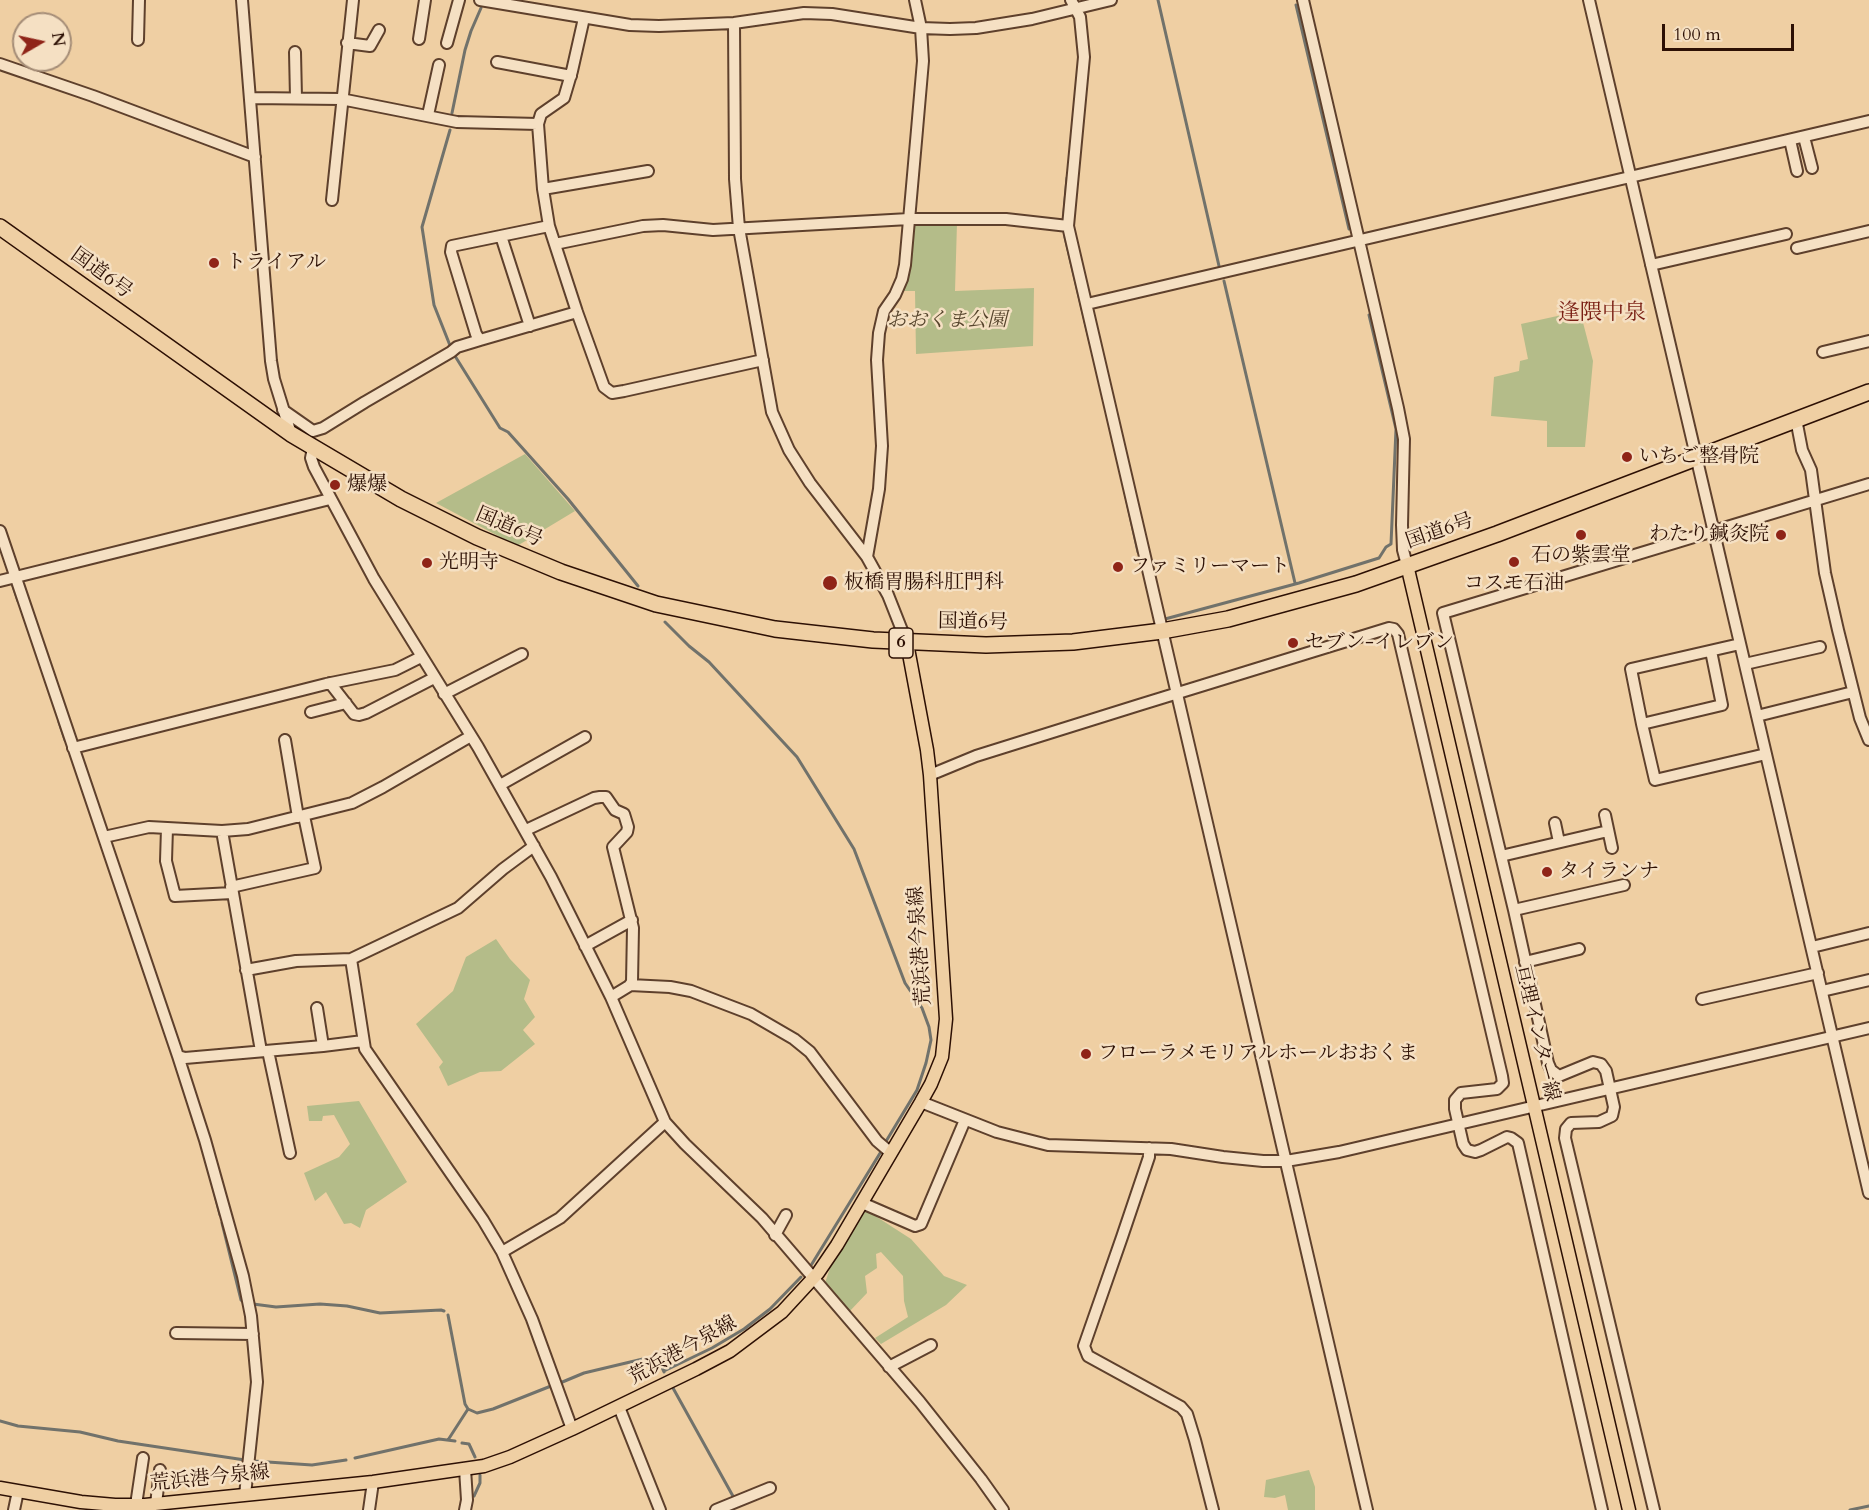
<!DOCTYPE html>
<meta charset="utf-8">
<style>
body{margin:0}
#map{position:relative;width:1869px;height:1510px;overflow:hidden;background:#efcfa3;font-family:Cardo,serif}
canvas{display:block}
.north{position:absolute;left:12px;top:12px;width:60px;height:60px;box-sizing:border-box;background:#f5e0c3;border:2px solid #a58d77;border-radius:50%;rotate:81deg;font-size:16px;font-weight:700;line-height:24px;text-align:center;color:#2d1004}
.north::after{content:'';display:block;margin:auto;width:21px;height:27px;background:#8f2418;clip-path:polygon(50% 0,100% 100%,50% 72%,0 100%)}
.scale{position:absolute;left:1662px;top:24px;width:132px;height:27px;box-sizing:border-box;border:3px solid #2d1004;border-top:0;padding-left:8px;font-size:18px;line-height:21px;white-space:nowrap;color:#2d1004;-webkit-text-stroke:4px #f5e0c3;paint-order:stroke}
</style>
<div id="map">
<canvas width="1869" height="1510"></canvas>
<div class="north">N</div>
<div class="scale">100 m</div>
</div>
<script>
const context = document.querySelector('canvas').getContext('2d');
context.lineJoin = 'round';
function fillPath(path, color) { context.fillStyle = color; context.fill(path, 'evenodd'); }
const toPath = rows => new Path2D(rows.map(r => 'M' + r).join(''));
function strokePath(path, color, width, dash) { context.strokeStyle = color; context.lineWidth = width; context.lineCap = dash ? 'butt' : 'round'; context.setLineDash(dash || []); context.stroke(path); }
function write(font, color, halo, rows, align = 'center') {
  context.font = font + ' Cardo,"Noto Serif JP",serif'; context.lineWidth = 5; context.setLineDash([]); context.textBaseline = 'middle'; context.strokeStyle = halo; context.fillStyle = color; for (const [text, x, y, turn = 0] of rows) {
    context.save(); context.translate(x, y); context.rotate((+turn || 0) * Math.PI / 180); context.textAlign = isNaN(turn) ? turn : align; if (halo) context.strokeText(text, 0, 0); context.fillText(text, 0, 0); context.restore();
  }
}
fillPath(toPath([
 [957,223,955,291,1034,288,1033,346,916,354,915,291,903,291,910,270,915,225],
 [1580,311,1593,361,1585,447,1547,447,1547,421,1491,416,1494,377,1519,371,1520,361,1528,359,1521,324],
 [525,454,575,511,517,546,436,503],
 [496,939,510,959,530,980,524,999,535,1017,523,1030,535,1044,501,1071,480,1072,448,1086,439,1067,443,1062,416,1024,453,991,466,957],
 [359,1101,407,1182,366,1210,360,1228,351,1223,344,1224,326,1192,315,1201,304,1173,339,1157,350,1144,334,1115,323,1116,322,1121,309,1121,307,1106],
 [866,1210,911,1239,944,1276,967,1285,946,1305,881,1344,875,1338,908,1317,904,1301,903,1276,881,1252,876,1254,877,1268,865,1276,867,1293,849,1312,825,1283,830,1268],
 [1309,1470,1315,1487,1315,1510,1288,1510,1285,1495,1275,1498,1264,1497,1266,1480]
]), '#b4bc89');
strokePath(toPath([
 [1158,0,1219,266],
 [1296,5,1349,229],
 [452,113,465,50,471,31,481,8],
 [450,130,422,227,434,305,451,348],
 [1064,213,1067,178],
 [1065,237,1090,343],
 [1224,281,1295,583],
 [455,356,500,428,508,432,568,499,638,586],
 [1124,488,1138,552],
 [12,583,18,601],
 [1165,619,1299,583,1379,558,1386,547,1391,544,1396,429,1369,315],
 [665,622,689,646,709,662,797,757,854,849,905,983,922,1008,929,1027,931,1040,926,1063,917,1090,885,1143],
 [59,722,65,740],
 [138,954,145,974],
 [212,1183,220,1215],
 [222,1223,241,1300,245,1303],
 [810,1267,882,1150],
 [253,1304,276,1307,320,1304,347,1306,380,1313,441,1310,444,1311],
 [448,1315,465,1404,468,1409,477,1413,493,1409,551,1386],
 [664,1371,712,1348,744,1329,770,1309,801,1277],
 [560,1383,584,1373,647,1358,655,1358,659,1361,664,1372],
 [673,1388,734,1498],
 [0,1421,18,1426,80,1432,118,1441,245,1460],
 [448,1440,468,1409],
 [462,1443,469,1444,475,1457],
 [355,1458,439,1439,455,1441],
 [253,1461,312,1465,346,1460],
 [474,1496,480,1483,480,1475],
 [1850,1510,1869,1506]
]), '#71726b', 3);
const minor = toPath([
 [242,0,271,361,274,379,291,434],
 [480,0,630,25,659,26,734,23,804,13,832,14,921,28,950,29,976,28,1032,19,1111,0],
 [1071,0,1080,17,1084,57,1068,226,1367,1510],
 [1303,0,1398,408,1404,439,1402,525,1403,550,1407,565],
 [1589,0,1869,1193],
 [584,18,572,71,564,98,541,114,538,124,543,189,549,226,577,312,604,387,612,393,624,391,763,360],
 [734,23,735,179,739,228,772,412,789,450,810,483,867,557,888,595,907,643],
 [419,39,425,0],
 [138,40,139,0],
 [347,43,370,46,379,30],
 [447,43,459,0],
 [295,52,296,98],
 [497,62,571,76],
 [0,64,93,96,255,157],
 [250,98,341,99,457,122,538,124],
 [428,115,439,65],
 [1804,137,1812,168],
 [1790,140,1797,171],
 [543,189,648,171],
 [332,200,353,0],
 [549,226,452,246,451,252,476,334,480,340,577,312],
 [501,236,530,326],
 [555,244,643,226,663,225,713,230,909,219,1006,219,1068,226],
 [1797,248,1869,231],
 [1651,265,1786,234],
 [1087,304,1869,121],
 [1823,352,1869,341],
 [283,410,313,431,323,428,365,402,451,352,457,347,480,340],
 [1796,419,1802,450,1811,470,1825,573,1838,630,1860,718,1869,740],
 [313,448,311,458,314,467,374,579,478,747,551,877,611,997,665,1122,685,1144,762,1218,920,1402,981,1479,1003,1510],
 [0,531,178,1056,205,1140,243,1276,251,1316,257,1382,245,1495],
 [867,557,879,489,882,446,877,360,879,333,884,311,895,295,902,279,905,265,917,130,923,61,921,28,915,0],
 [0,581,330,499],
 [1740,644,1631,669,1642,724,1655,780,1766,754],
 [1745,664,1820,647],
 [330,683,354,714,359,715,366,713,434,678],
 [444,694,522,654],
 [311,712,346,703],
 [1757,716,1853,692],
 [1642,724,1722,705,1711,651],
 [285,740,298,817],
 [73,748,326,684,395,670,421,657],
 [930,775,976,756,1139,705,1389,628,1394,629,1398,634,1502,1076,1503,1083,1497,1089,1461,1093,1455,1100,1455,1109,1463,1144,1467,1150,1475,1152,1481,1150,1507,1137,1511,1138,1518,1143,1602,1510],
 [500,785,585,737],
 [1605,815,1612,848],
 [1555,823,1559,842],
 [167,828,166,861,175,896,232,893],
 [526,830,594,798,600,797,606,797,615,810,624,814,628,827,627,832,613,847,633,928,632,982,629,986,611,997],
 [222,831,261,1051],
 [104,837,149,827,222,831,248,829,352,803,383,787,471,736],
 [534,846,503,869,458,908,351,959,365,1049,483,1220,502,1252,532,1319,572,1429],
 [1501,856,1608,831],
 [231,887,315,868,304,816],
 [1514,910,1624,885],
 [585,946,632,920],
 [1812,947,1869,933],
 [1525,962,1579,949],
 [246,970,296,961,351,959],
 [630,985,670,987,691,991,751,1014,794,1039,810,1052,877,1141,891,1153],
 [1822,991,1869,980],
 [1702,999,1818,973],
 [317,1008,323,1046],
 [268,1051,290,1153],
 [178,1056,185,1058,323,1046,363,1041],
 [921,1102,997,1132,1048,1145,1171,1149,1223,1157,1263,1161,1286,1161,1339,1152,1869,1028],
 [1149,1148,1149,1157,1122,1237,1084,1346,1088,1356,1181,1407,1187,1414,1195,1440,1213,1510],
 [862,1203,915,1226,921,1224,965,1120],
 [775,1235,786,1215],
 [502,1252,560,1218,665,1122],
 [176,1333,253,1334],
 [889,1367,931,1345],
 [619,1407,660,1510],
 [156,1504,160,1470],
 [136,1505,143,1458],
 [14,1510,18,1491],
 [369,1510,373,1482],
 [465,1510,467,1500,465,1469],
 [716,1510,770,1488],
 [1654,1510,1565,1138,1566,1129,1571,1123,1599,1122,1612,1116,1614,1107,1606,1071,1601,1064,1593,1062,1559,1076,1551,1070,1548,1063,1514,910,1443,613,1869,484]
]);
const major = toPath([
 [1407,565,1629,1510],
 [0,1488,81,1502,115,1505,145,1505,373,1482,484,1466,510,1457,572,1429,696,1369,730,1351,782,1312,818,1273,837,1245,921,1102,931,1084,942,1057,946,1019,930,775,927,750,907,643]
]);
const highway = toPath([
 [0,227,291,434,401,499,477,537,561,572,656,604,775,629,873,640,986,645,1073,642,1162,631,1228,619,1356,584,1497,534,1869,392]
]);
strokePath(minor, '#5e402c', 14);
strokePath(major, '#2d1004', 15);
strokePath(highway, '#2d1004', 18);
strokePath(minor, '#f5e0c3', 10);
strokePath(major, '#efcfa3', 12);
strokePath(highway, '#efcfa3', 15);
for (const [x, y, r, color] of [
 [214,263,6,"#8f2418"],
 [1627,457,6,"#8f2418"],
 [335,485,6,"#8f2418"],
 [1581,535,6,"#8f2418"],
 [1781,535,6,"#8f2418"],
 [1514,562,6,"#8f2418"],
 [427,563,6,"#8f2418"],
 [1118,567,6,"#8f2418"],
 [830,583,8,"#8f2418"],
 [1293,643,6,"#8f2418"],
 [1547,872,6,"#8f2418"],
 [1086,1054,6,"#8f2418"]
]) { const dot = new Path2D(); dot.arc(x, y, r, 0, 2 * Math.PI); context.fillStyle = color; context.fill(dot); strokePath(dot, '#f5e0c3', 2); }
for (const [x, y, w] of [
 [901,643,24]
]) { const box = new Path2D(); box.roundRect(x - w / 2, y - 15, w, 30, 4.5); context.fillStyle = '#f5e0c3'; context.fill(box); strokePath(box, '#2d1004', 1.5); }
write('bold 18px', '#2d1004', null, [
 ["6",901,643]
]);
write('20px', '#2d1004', '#f5e0c3', [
 ["トライアル",226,263],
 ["いちご整骨院",1639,457],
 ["爆爆",347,485],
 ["わたり鍼灸院",1769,535,"right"],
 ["石の紫雲堂",1581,556,"center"],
 ["光明寺",439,563],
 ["ファミリーマート",1130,567],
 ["板橋胃腸科肛門科",844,583],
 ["コスモ石油",1514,584,"center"],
 ["セブン-イレブン",1305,643],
 ["タイランナ",1559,872],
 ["フローラメモリアルホールおおくま",1098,1054]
], 'left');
write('20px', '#2d1004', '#f5e0c3', [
 ["国道6号",101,274,36],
 ["国道6号",509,528,23],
 ["国道6号",1440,532,-19],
 ["国道6号",973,623,1],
 ["荒浜港今泉線",921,946,-94],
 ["亘理インター線",1536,1033,77],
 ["荒浜港今泉線",683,1351,-29],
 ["荒浜港今泉線",210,1479,-6]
]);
write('italic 20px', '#56442c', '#f5e0c3', [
 ["おおくま公園",947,321]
]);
write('22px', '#7a1f14', '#f5e0c3', [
 ["逢隈中泉",1602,314]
]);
</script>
